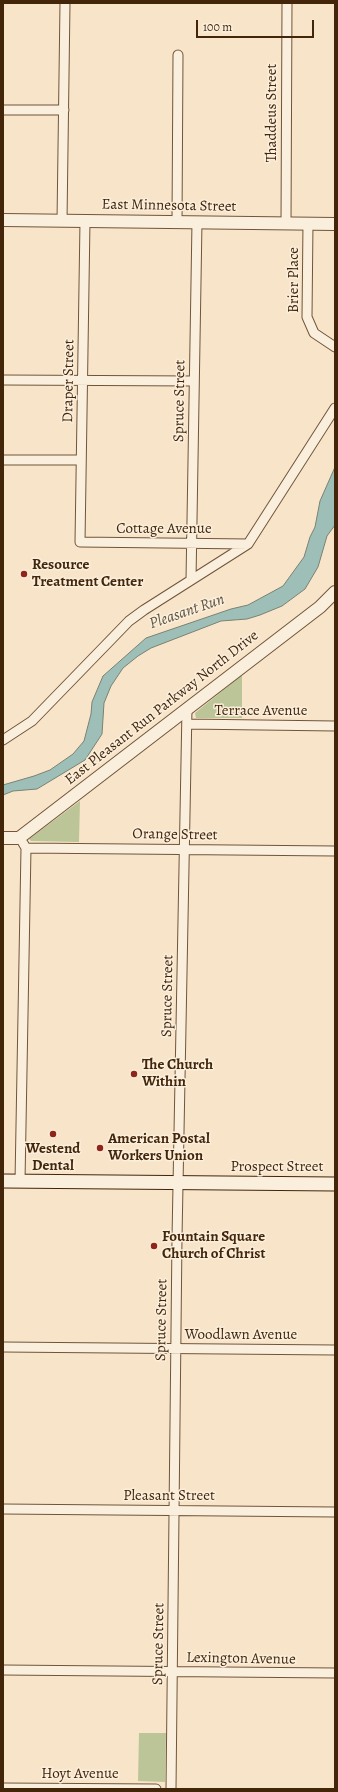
<!DOCTYPE html>
<style>
body{margin:0}
#map{position:relative;width:338px;height:1792px;overflow:hidden;background:#f8e5c9;font-family:Alegreya,serif}
canvas{display:block}
.frame{position:absolute;inset:0;border:4px solid #43250a;pointer-events:none}
.scale{position:absolute;left:196px;top:20px;width:118px;height:18px;box-sizing:border-box;border:2px solid #43250a;border-top:0;padding-left:5px;font-size:12px;line-height:14px;white-space:nowrap;color:#43250a;-webkit-text-stroke:3px #faeedc;paint-order:stroke}
</style>
<div id="map">
<canvas width="338" height="1792"></canvas>
<div class="frame"></div>
<div class="scale">100 m</div>
</div>
<script>
const context = document.querySelector('canvas').getContext('2d');
context.lineJoin = 'round';
function fillPath(path, color) { context.fillStyle = color; context.fill(path, 'evenodd'); }
const toPath = rows => new Path2D(rows.map(r => 'M' + r).join(''));
function strokePath(path, color, width, dash) { context.strokeStyle = color; context.lineWidth = width; context.lineCap = dash ? 'butt' : 'round'; context.setLineDash(dash || []); context.stroke(path); }
function write(font, color, halo, rows, align = 'center') {
  context.font = font + ' Alegreya,serif'; context.lineWidth = 3; context.setLineDash([]); context.textBaseline = 'middle'; context.strokeStyle = halo; context.fillStyle = color; for (const [text, x, y, turn = 0] of rows) {
    context.save(); context.translate(x, y); context.rotate((+turn || 0) * Math.PI / 180); context.textAlign = isNaN(turn) ? turn : align; if (halo) context.strokeText(text, 0, 0); context.fillText(text, 0, 0); context.restore();
  }
}
fillPath(toPath([
 [242,675,242,718,196,718,195,713],
 [80,801,79,842,31,841,29,839],
 [139,1733,166,1733,165,1782,138,1781]
]), '#bcc597');
const water = toPath([
 [335,467,335,525,327,536,318,567,305,589,282,606,260,615,247,619,221,621,151,648,138,656,123,668,111,686,104,703,102,734,85,760,37,789,13,791,3,795,3,785,34,776,50,770,73,754,84,741,91,714,92,702,103,676,146,638,231,609,248,605,283,586,304,557,310,537,315,527,320,501,335,467]
]);
fillPath(water, '#9dbfb8');
strokePath(water, '#798172', 1);
const minor = toPath([
 [3,110,64,110],
 [62,221,65,3],
 [85,221,80,542,248,544],
 [177,222,178,55],
 [286,223,287,3],
 [308,223,307,317,314,333,335,347],
 [3,380,194,381],
 [3,460,81,460],
 [191,580,197,222],
 [187,724,335,726],
 [3,740,32,721,129,621,144,610,248,544,335,408],
 [23,843,26,848,335,851],
 [20,1181,26,848],
 [3,1347,335,1350],
 [3,1509,335,1512],
 [3,1670,335,1673],
 [3,1788,156,1789],
 [171,1789,177,1238,187,708]
]);
const tertiary = toPath([
 [3,220,335,224],
 [3,838,19,838,320,607,335,592]
]);
const secondary = toPath([
 [3,1181,335,1184]
]);
strokePath(minor, '#70553a', 11);
strokePath(tertiary, '#70553a', 14);
strokePath(secondary, '#43250a', 15);
strokePath(minor, '#faeedc', 9);
strokePath(tertiary, '#faeedc', 12);
strokePath(secondary, '#faeedc', 13);
for (const [x, y, r, color] of [
 [24,574,4,"#8f2418"],
 [134,1074,4,"#8f2418"],
 [53,1134,4,"#8f2418"],
 [100,1148,4,"#8f2418"],
 [154,1246,4,"#8f2418"]
]) { const dot = new Path2D(); dot.arc(x, y, r, 0, 2 * Math.PI); context.fillStyle = color; context.fill(dot); strokePath(dot, '#faeedc', 1.5); }
write('15px', '#43250a', '#faeedc', [
 ["Thaddeus Street",272,113,-90],
 ["East Minnesota Street",169,206,1],
 ["Brier Place",294,280,-90],
 ["Draper Street",69,381,-89],
 ["Spruce Street",180,401,-89],
 ["Cottage Avenue",164,529],
 ["East Pleasant Run Parkway North Drive",162,708,-38],
 ["Terrace Avenue",261,711],
 ["Orange Street",175,835,1],
 ["Spruce Street",168,996,-89],
 ["Prospect Street",277,1167],
 ["Spruce Street",162,1320,-89],
 ["Woodlawn Avenue",241,1335],
 ["Pleasant Street",169,1496],
 ["Spruce Street",159,1644,-89],
 ["Lexington Avenue",241,1659,1],
 ["Hoyt Avenue",80,1774]
]);
write('bold 15px', '#43250a', '#faeedc', [
 ["Resource",32,565],
 ["Treatment Center",32,582],
 ["The Church",142,1065],
 ["Within",142,1082],
 ["American Postal",108,1139],
 ["Workers Union",108,1156],
 ["Westend",53,1149,"center"],
 ["Dental",53,1166,"center"],
 ["Fountain Square",162,1237],
 ["Church of Christ",162,1254]
], 'left');
write('italic 16px', '#5e533e', '#faeedc', [
 ["Pleasant Run",187,612,-19]
]);
</script>
